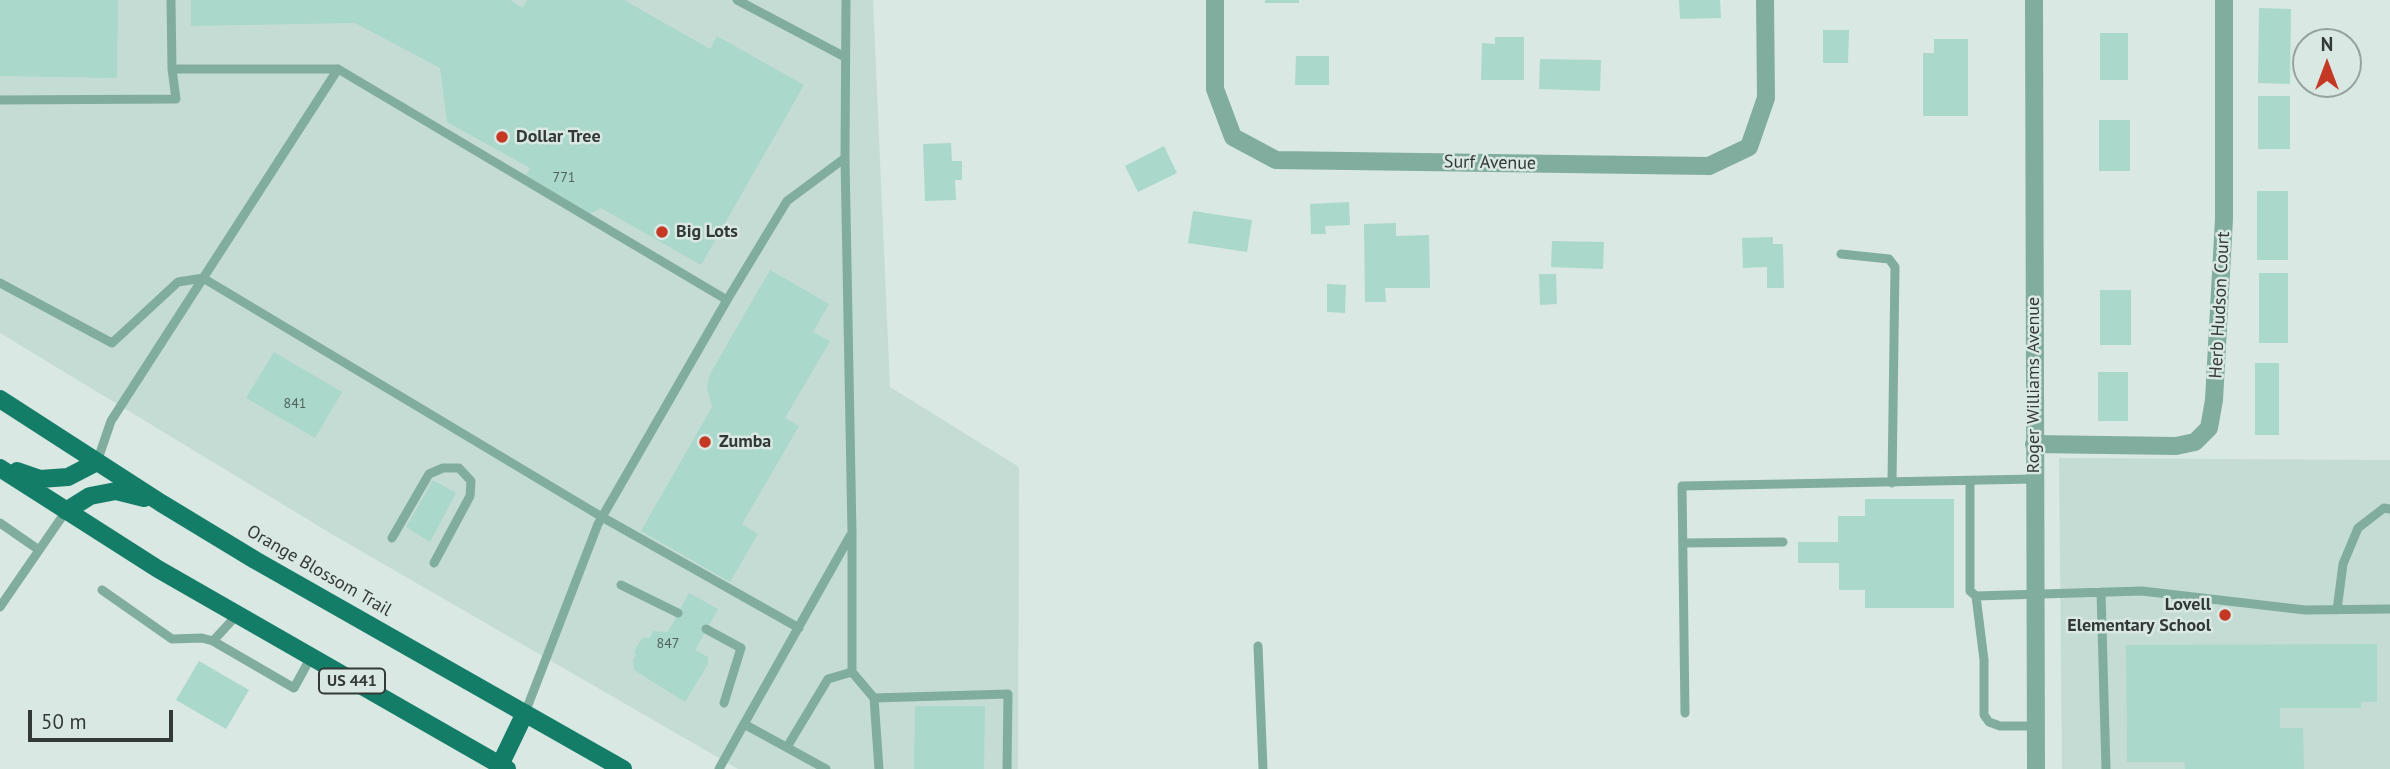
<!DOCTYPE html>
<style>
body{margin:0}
#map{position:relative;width:2390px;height:769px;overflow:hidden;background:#d9e8e3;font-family:"PT Sans",sans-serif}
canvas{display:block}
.north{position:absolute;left:2292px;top:28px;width:70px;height:70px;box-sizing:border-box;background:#d9e8e3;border:2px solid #97a29e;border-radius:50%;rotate:0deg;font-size:19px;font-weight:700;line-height:28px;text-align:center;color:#333937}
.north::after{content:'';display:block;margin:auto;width:24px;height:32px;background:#c43824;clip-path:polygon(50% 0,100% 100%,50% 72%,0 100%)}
.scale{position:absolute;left:28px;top:710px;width:145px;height:32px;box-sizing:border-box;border:4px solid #333937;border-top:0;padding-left:9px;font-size:21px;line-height:24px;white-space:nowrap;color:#333937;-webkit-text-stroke:5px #d9e8e3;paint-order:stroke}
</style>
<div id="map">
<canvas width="2390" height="769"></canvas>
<div class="north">N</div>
<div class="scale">50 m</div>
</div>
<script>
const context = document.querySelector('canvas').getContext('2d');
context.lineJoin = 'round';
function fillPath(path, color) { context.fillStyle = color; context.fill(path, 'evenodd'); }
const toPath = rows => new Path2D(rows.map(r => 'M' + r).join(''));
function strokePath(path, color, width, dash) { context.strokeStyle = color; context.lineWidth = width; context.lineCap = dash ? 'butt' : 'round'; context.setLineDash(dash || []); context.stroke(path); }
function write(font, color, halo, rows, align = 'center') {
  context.font = font + ' "PT Sans",sans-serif'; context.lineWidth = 5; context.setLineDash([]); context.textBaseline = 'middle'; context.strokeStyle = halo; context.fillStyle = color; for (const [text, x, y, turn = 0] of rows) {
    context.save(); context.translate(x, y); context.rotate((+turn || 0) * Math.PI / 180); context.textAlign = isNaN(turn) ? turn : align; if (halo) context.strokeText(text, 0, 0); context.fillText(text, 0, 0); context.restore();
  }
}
fillPath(toPath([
 [0,0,873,0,890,387,1019,467,1018,769,738,769,335,536,0,333],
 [2059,458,2390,460,2390,769,2062,769]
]), '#c5dcd5');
fillPath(toPath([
 [0,0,118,0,117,78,0,76],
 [191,0,510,0,523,8,527,0,624,0,710,49,717,36,804,85,701,265,601,208,588,215,524,179,530,168,447,122,440,68,355,23,191,26],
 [1265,0,1299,0,1299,3,1265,3],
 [1679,0,1720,0,1721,18,1680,19],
 [2259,8,2291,9,2290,84,2258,83],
 [1823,30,1849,30,1848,63,1823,63],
 [2100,33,2128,33,2128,80,2100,80],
 [1495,37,1524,37,1524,80,1481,80,1482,43,1495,44],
 [1934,39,1968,39,1968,116,1923,116,1923,53,1934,53],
 [1296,56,1329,56,1329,85,1295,85],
 [1540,59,1601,60,1600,91,1539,89],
 [2258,96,2290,96,2290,149,2258,149],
 [2099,120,2130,120,2130,171,2099,171],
 [951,143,952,161,962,161,962,180,955,180,956,200,925,201,923,144],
 [1164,146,1177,173,1138,192,1125,166],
 [2257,191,2288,191,2288,260,2257,260],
 [1349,202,1350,225,1325,226,1326,234,1311,234,1310,204],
 [1193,211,1252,220,1247,252,1188,243],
 [1396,223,1396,236,1429,235,1430,288,1385,288,1386,302,1365,302,1364,224],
 [1773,237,1773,244,1783,244,1784,288,1767,288,1767,267,1743,268,1742,238],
 [1552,241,1604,242,1603,269,1551,267],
 [770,270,829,304,813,332,830,341,785,418,799,426,742,524,758,534,730,582,641,531,712,407,707,387,710,374],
 [2259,273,2288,273,2288,343,2259,343],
 [1539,274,1556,274,1557,304,1540,305],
 [1327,284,1346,285,1345,313,1327,312],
 [2100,290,2131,290,2131,345,2100,345],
 [274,352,342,392,315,438,246,398],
 [2255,363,2279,363,2279,435,2255,435],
 [2098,372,2128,372,2128,421,2098,421],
 [433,480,456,493,430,542,406,527],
 [1865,499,1954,499,1954,608,1865,608,1865,590,1839,590,1839,563,1798,563,1798,542,1838,542,1838,516,1865,516],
 [689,593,718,609,695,650,708,657,708,664,685,702,634,670,633,660,636,655,634,651,642,638,650,638,653,631,668,632],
 [2377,644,2377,702,2361,702,2361,708,2280,708,2280,728,2303,728,2304,769,2185,769,2184,762,2127,762,2126,645],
 [199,661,249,690,226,729,176,700],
 [915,706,985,706,984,769,914,769]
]), '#aad8ca');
strokePath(toPath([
 [171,0,172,69,338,69],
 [737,0,845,57],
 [846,0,845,158,852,533,852,672,874,698,879,769],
 [0,100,176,99,172,69],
 [1841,254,1889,259,1895,267,1892,483],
 [0,283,112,343,178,282,203,278,602,517,799,628],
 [727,300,787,201,845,158],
 [97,462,111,421,338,69,727,300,598,524,525,713],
 [1970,481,1970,591,1976,596,2142,591,2305,610,2390,609],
 [0,523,39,550],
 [392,538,429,474,443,468,459,468,471,481,470,496,434,563],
 [1683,543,1783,542],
 [621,585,678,613],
 [102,590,172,639,202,638,213,641,237,615],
 [2101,592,2106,769],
 [1976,596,1984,660,1984,715,1989,722,2000,726,2036,726],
 [0,607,66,511],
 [2337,610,2343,564,2358,528,2384,508,2390,509],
 [706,629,741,648,724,703],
 [213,641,294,688,311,657],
 [1258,646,1263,769],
 [874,698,1008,694,1007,769],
 [1685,713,1682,486,2034,479],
 [744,724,850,536],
 [787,747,828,679,852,672],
 [719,769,744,724,826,769]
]), '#81ad9f', 9);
strokePath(toPath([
 [1215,0,1215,89,1233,137,1276,160,1709,166,1749,147,1766,98,1765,0],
 [2034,444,2176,446,2195,442,2209,428,2214,400,2224,219,2224,0]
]), '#81ad9f', 18);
strokePath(toPath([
 [2034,0,2036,769]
]), '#81ad9f', 18);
strokePath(toPath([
 [0,399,161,503,255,560,623,769],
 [0,468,158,569,507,769],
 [17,471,40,479,68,477,97,462],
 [66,511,90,496,116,491,144,498],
 [500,765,525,713]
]), '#147d67', 18);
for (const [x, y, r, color] of [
 [502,137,7,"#c43824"],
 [662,232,7,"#c43824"],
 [705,442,7,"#c43824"],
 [2225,615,7,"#c43824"]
]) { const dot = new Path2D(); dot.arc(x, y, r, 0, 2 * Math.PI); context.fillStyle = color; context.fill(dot); strokePath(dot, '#d9e8e3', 2.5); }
write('14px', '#51615c', null, [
 ["771",564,178],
 ["841",295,404],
 ["847",668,644]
]);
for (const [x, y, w] of [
 [352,681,66]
]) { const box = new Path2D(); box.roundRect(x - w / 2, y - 12.5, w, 25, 5); context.fillStyle = '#d9e8e3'; context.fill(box); strokePath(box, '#333937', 2); }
write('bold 16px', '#333937', null, [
 ["US 441",352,681]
]);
write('bold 18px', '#333937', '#d9e8e3', [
 ["Dollar Tree",516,137],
 ["Big Lots",676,232],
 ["Zumba",719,442],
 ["Lovell",2211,605,"right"],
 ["Elementary School",2211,626,"right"]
], 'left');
write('18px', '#333937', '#d9e8e3', [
 ["Surf Avenue",1490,163,1],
 ["Herb Hudson Court",2220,305,-87],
 ["Roger Williams Avenue",2034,385,-90],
 ["Orange Blossom Trail",319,571,30]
]);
</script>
